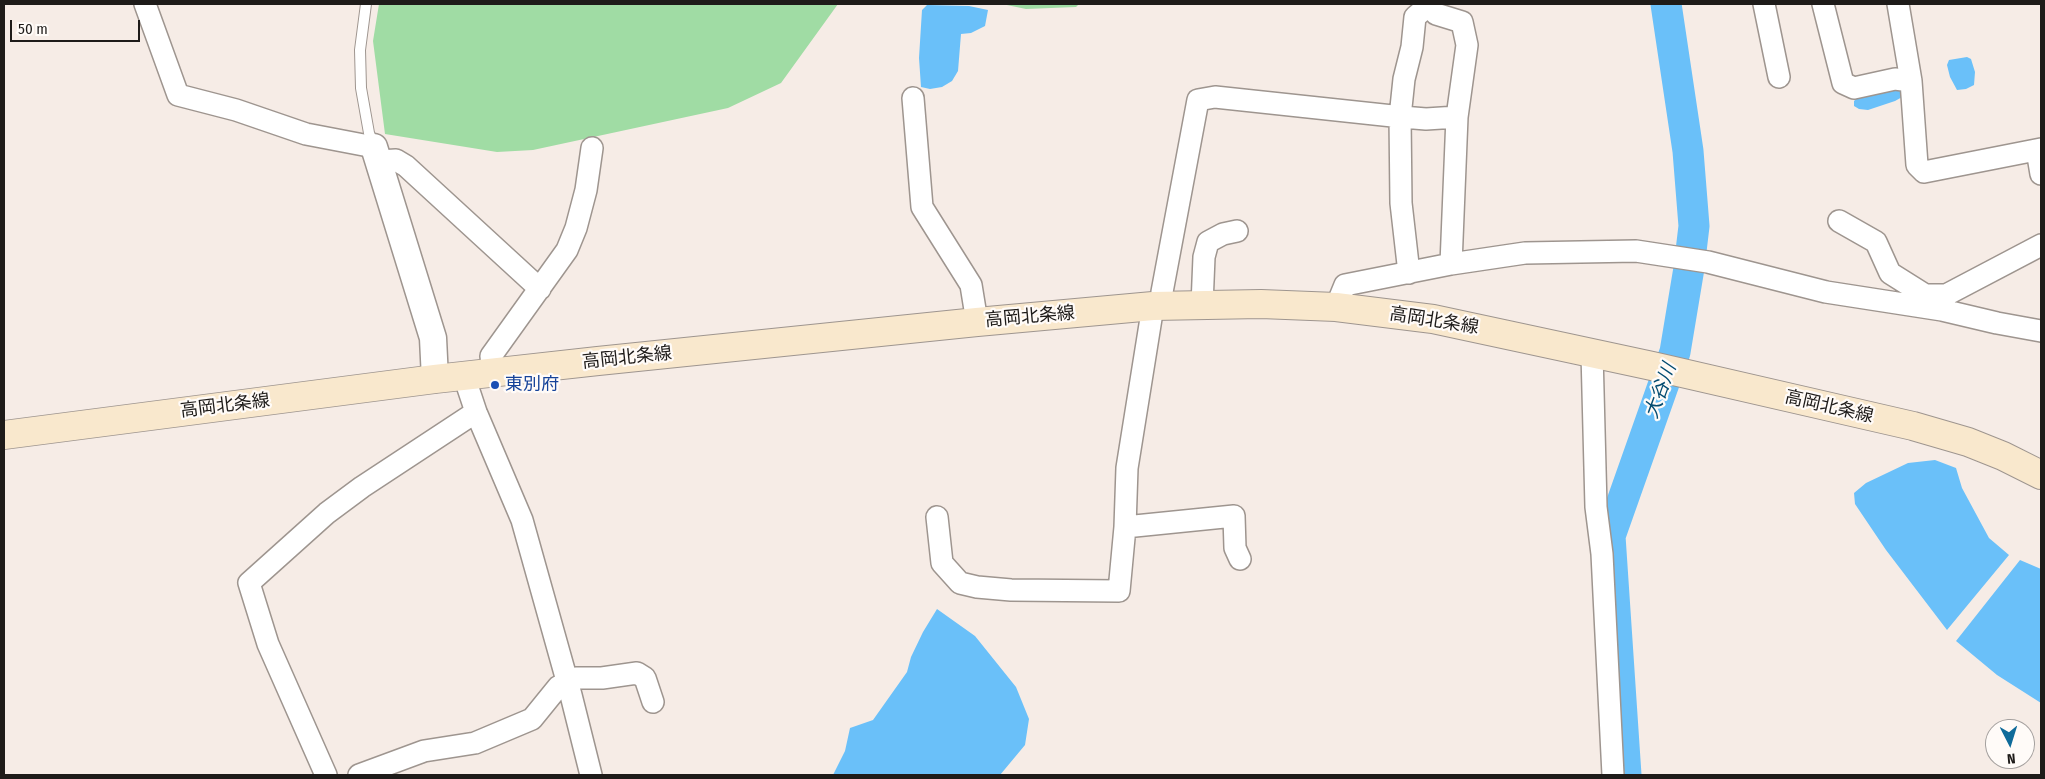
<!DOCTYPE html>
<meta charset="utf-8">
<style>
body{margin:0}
#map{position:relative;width:2045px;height:779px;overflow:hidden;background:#f6ece6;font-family:"Fira Sans Condensed",sans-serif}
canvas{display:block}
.frame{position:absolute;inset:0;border:5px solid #1e1b19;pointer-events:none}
.north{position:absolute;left:1985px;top:719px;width:50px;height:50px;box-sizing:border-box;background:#fffbf8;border:1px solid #a5a19f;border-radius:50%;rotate:175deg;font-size:14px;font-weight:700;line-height:20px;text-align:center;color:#1e1b19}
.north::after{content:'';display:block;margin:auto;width:18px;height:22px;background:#0f6b9a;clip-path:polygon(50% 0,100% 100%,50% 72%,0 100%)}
.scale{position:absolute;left:10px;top:20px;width:130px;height:22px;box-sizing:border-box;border:2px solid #1e1b19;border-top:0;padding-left:6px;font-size:15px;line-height:18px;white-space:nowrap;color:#1e1b19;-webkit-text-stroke:4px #fffbf8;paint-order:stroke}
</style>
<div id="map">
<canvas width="2045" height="779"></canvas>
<div class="frame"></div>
<div class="north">N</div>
<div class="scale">50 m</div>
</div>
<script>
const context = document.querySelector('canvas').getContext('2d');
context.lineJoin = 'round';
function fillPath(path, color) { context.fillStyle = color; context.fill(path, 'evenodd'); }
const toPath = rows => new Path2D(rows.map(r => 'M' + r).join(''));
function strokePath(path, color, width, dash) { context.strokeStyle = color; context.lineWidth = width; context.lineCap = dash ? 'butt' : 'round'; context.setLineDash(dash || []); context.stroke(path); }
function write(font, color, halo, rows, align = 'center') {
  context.font = font + ' "Fira Sans Condensed","Noto Sans JP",sans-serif'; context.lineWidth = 4.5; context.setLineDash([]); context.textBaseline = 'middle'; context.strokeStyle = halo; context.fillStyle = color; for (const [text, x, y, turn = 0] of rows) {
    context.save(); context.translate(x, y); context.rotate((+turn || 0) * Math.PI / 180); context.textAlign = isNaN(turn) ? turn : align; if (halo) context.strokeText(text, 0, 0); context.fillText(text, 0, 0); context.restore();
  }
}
fillPath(toPath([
 [379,4,838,4,781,83,728,108,533,150,497,152,385,134,373,41],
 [1002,4,1079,4,1076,7,1026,9]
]), '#a0dca4');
fillPath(toPath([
 [927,5,969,6,988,10,985,26,971,33,961,34,958,71,952,81,942,87,930,89,921,87,919,58,922,10],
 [1967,57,1971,59,1975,72,1974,85,1966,89,1957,90,1950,77,1947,65,1949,60],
 [1902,86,1904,96,1895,101,1868,110,1859,109,1854,106,1854,101,1860,95],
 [1935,460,1956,468,1962,488,1989,538,2009,555,1947,630,1886,550,1855,504,1854,493,1866,483,1908,463],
 [2020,560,2041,569,2041,703,1997,675,1956,641],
 [937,609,975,636,1016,687,1029,719,1025,745,1000,775,833,775,845,751,850,728,873,720,907,672,911,657,923,632]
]), '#6ac0f9');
strokePath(toPath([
 [1626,775,1610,536,1675,352,1689,268,1694,226,1688,151,1666,4]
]), '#6ac0f9', 31);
const service = toPath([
 [366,4,360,50,361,88,369,133,374,146]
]);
const minor = toPath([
 [145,4,178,95,236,110,306,134,374,147],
 [1429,4,1436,14,1462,22,1467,45,1457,117,1451,264],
 [1764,4,1779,77],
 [1823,4,1843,83,1854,88,1895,79,1911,81],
 [1898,4,1911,81,1917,165,1924,172,2041,149],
 [913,98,922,207,971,285,977,322],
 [2037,150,2041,174],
 [379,161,396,160,406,166,540,289],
 [1839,221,1876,242,1890,273,1925,295,1946,295],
 [1409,273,1401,203,1400,117,1404,79,1412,47,1415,17,1429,5],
 [1202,305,1204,257,1208,242,1223,234,1237,231],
 [1164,306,1162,292,1198,100,1215,97,1402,117,1426,119,1457,117],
 [1336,307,1345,285,1451,264,1525,253,1636,251,1708,262,1826,292,1942,310,1997,323,2041,331],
 [1943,307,1946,295,2041,245],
 [1592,353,1596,507,1602,554,1613,775],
 [493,373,491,356,567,250,576,228,586,190,592,148],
 [464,376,476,412,522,520,571,695,591,775],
 [937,517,942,563,960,583,977,587,1011,590,1119,591,1125,527,1127,468,1153,306],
 [1125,527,1234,516,1235,548,1240,559],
 [326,775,268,644,249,583,327,513,362,487,476,412],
 [359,775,424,751,475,743,532,719,558,687,576,678,602,678,637,673,645,678,653,702]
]);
const tertiary = toPath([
 [374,147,433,338,435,379]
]);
const secondary = toPath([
 [4,435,435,379,598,361,977,322,1153,306,1261,304,1336,307,1433,319,1652,366,1913,426,1968,442,2003,456,2041,475]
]);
strokePath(service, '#9e958f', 12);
strokePath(minor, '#9e958f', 24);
strokePath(tertiary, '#9e958f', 29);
strokePath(secondary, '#9e958f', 30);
strokePath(service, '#fff', 10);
strokePath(minor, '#fff', 21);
strokePath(tertiary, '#fff', 26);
strokePath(secondary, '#f9e8cd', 28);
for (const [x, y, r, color] of [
 [495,385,5,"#1a4fb4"]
]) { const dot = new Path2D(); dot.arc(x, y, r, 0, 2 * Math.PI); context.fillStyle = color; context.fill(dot); strokePath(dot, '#fffbf8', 2); }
write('18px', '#1e1b19', '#fffbf8', [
 ["高岡北条線",1030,317,-5],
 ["高岡北条線",1434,321,9],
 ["高岡北条線",627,358,-6],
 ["高岡北条線",225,406,-7],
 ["高岡北条線",1829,407,13]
]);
write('18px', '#164399', '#fffbf8', [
 ["東別府",505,385]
], 'left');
write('italic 19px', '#044c71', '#fffbf8', [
 ["大谷川",1661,391,-70]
]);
</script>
